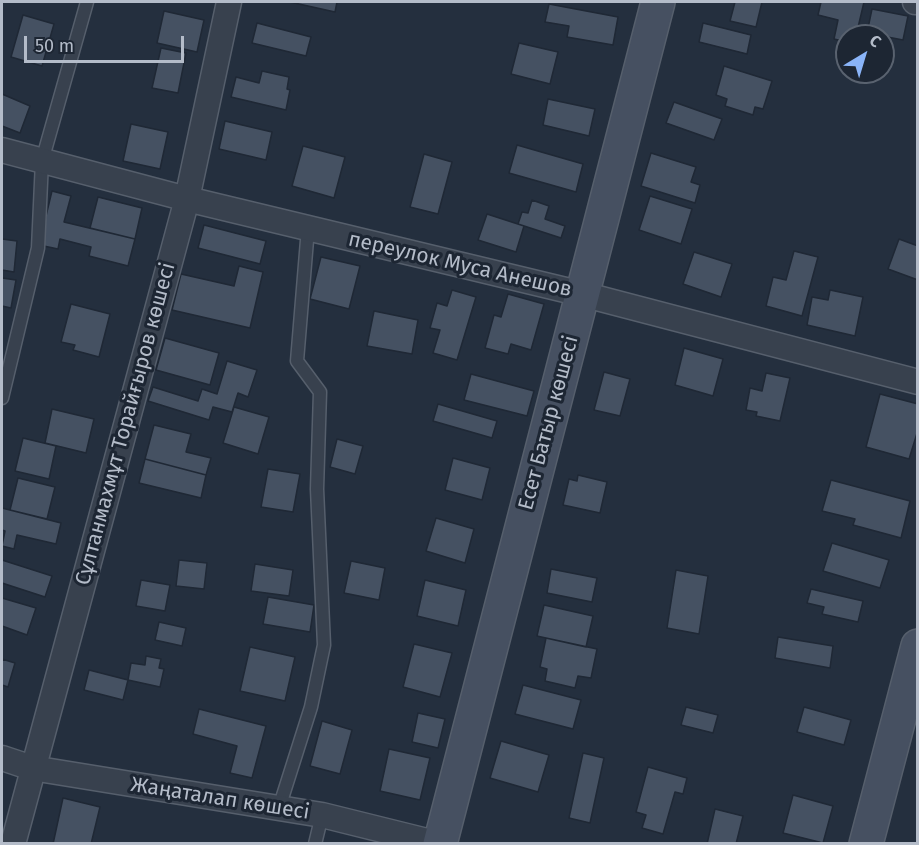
<!DOCTYPE html>
<meta charset="utf-8">
<style>
body{margin:0}
#map{position:relative;width:919px;height:845px;overflow:hidden;background:#242f3e;font-family:"Fira Sans",sans-serif}
canvas{display:block}
.frame{position:absolute;inset:0;border:3px solid #b4bcc9;pointer-events:none}
.north{position:absolute;left:835px;top:24px;width:60px;height:60px;box-sizing:border-box;background:#1d2633;border:2px solid #59626f;border-radius:50%;rotate:38deg;font-size:16px;font-weight:700;line-height:24px;text-align:center;color:#b4bcc9}
.north::after{content:'';display:block;margin:auto;width:21px;height:27px;background:#8ab4f8;clip-path:polygon(50% 0,100% 100%,50% 72%,0 100%)}
.scale{position:absolute;left:24px;top:36px;width:160px;height:27px;box-sizing:border-box;border:3px solid #b4bcc9;border-top:0;padding-left:8px;font-size:18px;line-height:21px;white-space:nowrap;color:#b4bcc9;-webkit-text-stroke:4px #1d2633;paint-order:stroke}
</style>
<div id="map">
<canvas width="919" height="845"></canvas>
<div class="frame"></div>
<div class="north">С</div>
<div class="scale">50 m</div>
</div>
<script>
const context = document.querySelector('canvas').getContext('2d');
context.lineJoin = 'round';
function fillPath(path, color) { context.fillStyle = color; context.fill(path, 'evenodd'); }
const toPath = rows => new Path2D(rows.map(r => 'M' + r).join(''));
function strokePath(path, color, width, dash) { context.strokeStyle = color; context.lineWidth = width; context.lineCap = dash ? 'butt' : 'round'; context.setLineDash(dash || []); context.stroke(path); }
function write(font, color, halo, rows, align = 'center') {
  context.font = font + ' "Fira Sans",sans-serif'; context.lineWidth = 6; context.setLineDash([]); context.textBaseline = 'middle'; context.strokeStyle = halo; context.fillStyle = color; for (const [text, x, y, turn = 0] of rows) {
    context.save(); context.translate(x, y); context.rotate((+turn || 0) * Math.PI / 180); context.textAlign = isNaN(turn) ? turn : align; if (halo) context.strokeText(text, 0, 0); context.fillText(text, 0, 0); context.restore();
  }
}
const building = toPath([
 [290,2,337,2,335,12,290,2],
 [735,2,762,2,756,27,730,21,735,2],
 [821,2,864,2,856,36,847,36,847,42,834,39,838,20,818,15,821,2],
 [549,4,618,17,613,45,567,37,569,26,545,22,549,4],
 [872,9,908,16,903,40,867,33,872,9],
 [164,11,204,20,197,52,157,43,164,11],
 [23,15,54,24,42,66,11,57,23,15],
 [257,23,311,37,306,56,252,43,257,23],
 [703,23,751,35,747,54,699,42,703,23],
 [519,43,558,52,550,84,511,74,519,43],
 [161,48,186,53,178,93,152,88,161,48],
 [724,66,772,81,763,109,755,107,753,115,725,106,727,99,716,95,724,66],
 [262,71,289,77,287,89,290,90,286,110,231,97,236,77,259,83,262,71],
 [2,94,30,106,20,133,2,126,2,94],
 [548,99,595,109,589,136,543,125,548,99],
 [674,102,722,119,714,140,666,123,674,102],
 [225,121,272,132,266,160,219,149,225,121],
 [131,124,168,132,160,169,123,161,131,124],
 [517,145,583,164,576,192,509,173,517,145],
 [303,146,345,157,334,198,292,186,303,146],
 [651,153,696,167,691,182,700,185,695,203,641,186,651,153],
 [424,154,452,162,438,214,410,207,424,154],
 [52,191,71,196,64,222,135,239,128,266,89,256,91,247,60,239,58,249,39,245,52,191],
 [650,196,692,209,681,244,639,230,650,196],
 [98,197,142,208,135,239,90,228,98,197],
 [532,200,549,206,545,219,565,226,561,238,518,224,522,212,528,213,532,200],
 [487,214,524,226,516,252,478,240,487,214],
 [204,225,266,241,260,264,198,248,204,225],
 [2,239,17,241,14,272,2,270,2,239],
 [899,239,918,246,918,280,888,269,899,239],
 [794,251,818,257,802,316,766,306,773,277,786,280,794,251],
 [694,252,732,264,721,297,683,284,694,252],
 [321,257,360,266,349,309,310,299,321,257],
 [239,266,263,272,250,328,172,310,181,274,234,286,239,266],
 [2,278,16,280,11,308,2,306,2,278],
 [452,290,476,297,457,360,433,353,440,330,430,328,437,303,447,306,452,290],
 [830,290,863,297,855,336,807,325,812,297,828,300,830,290],
 [508,294,544,304,531,350,511,344,508,354,485,348,494,315,501,317,508,294],
 [71,304,110,314,99,357,73,350,75,345,61,342,71,304],
 [374,311,418,320,412,354,367,346,374,311],
 [165,338,219,353,210,385,156,370,165,338],
 [684,348,723,359,713,396,675,385,684,348],
 [227,361,257,370,248,397,238,393,232,412,213,407,209,420,148,401,153,387,198,401,202,389,217,394,227,361],
 [604,372,630,379,620,416,594,410,604,372],
 [766,373,790,378,780,421,756,416,757,412,746,410,750,388,762,391,766,373],
 [471,374,534,391,527,416,464,400,471,374],
 [880,394,918,404,918,430,909,459,866,447,880,394],
 [438,404,497,421,492,438,433,421,438,404],
 [234,407,269,417,258,454,223,443,234,407],
 [52,409,94,419,86,453,45,443,52,409],
 [154,425,191,434,186,452,211,458,206,475,145,459,154,425],
 [23,438,56,446,49,479,15,471,23,438],
 [337,439,363,446,355,474,330,467,337,439],
 [453,458,490,468,482,500,445,490,453,458],
 [145,459,206,475,201,498,139,483,145,459],
 [268,469,300,474,293,512,261,507,268,469],
 [578,475,607,482,600,513,563,505,569,479,577,481,578,475],
 [18,478,55,487,47,519,10,510,18,478],
 [831,480,910,501,901,538,853,525,855,519,822,511,831,480],
 [2,508,61,523,56,544,17,535,14,549,2,546,5,531,2,530,2,508],
 [436,518,474,529,465,563,426,551,436,518],
 [832,543,889,560,880,588,823,571,832,543],
 [2,560,52,576,45,597,2,583,2,560],
 [179,560,207,563,204,589,176,586,179,560],
 [351,561,385,568,379,600,344,593,351,561],
 [255,564,293,570,289,596,251,591,255,564],
 [551,569,597,578,592,602,547,593,551,569],
 [676,570,708,576,699,634,667,628,676,570],
 [141,580,170,585,165,611,136,606,141,580],
 [425,580,466,590,458,626,417,616,425,580],
 [811,589,863,601,858,622,822,614,824,607,807,603,811,589],
 [268,597,314,605,310,632,263,624,268,597],
 [2,598,36,608,27,635,2,626,2,598],
 [544,605,593,616,586,647,537,636,544,605],
 [159,622,186,628,182,646,155,640,159,622],
 [778,637,833,646,830,668,775,658,778,637],
 [546,638,597,649,591,678,578,676,575,688,545,681,547,669,540,667,546,638],
 [414,644,452,653,440,697,403,687,414,644],
 [250,647,295,657,285,701,240,691,250,647],
 [146,656,161,659,159,668,164,669,160,687,128,680,131,663,145,665,146,656],
 [2,659,15,663,8,687,2,685,2,659],
 [89,670,128,680,123,700,84,690,89,670],
 [523,685,581,700,573,729,515,714,523,685],
 [686,707,718,715,713,733,681,725,686,707],
 [804,707,851,720,844,745,797,732,804,707],
 [199,709,266,726,252,778,230,773,237,746,193,734,199,709],
 [418,713,445,719,438,748,412,742,418,713],
 [322,721,352,730,340,774,310,766,322,721],
 [501,741,549,755,538,792,490,778,501,741],
 [389,749,430,758,420,800,380,791,389,749],
 [583,753,604,758,590,823,569,818,583,753],
 [648,767,687,778,683,794,675,792,663,834,642,828,646,815,636,812,648,767],
 [793,795,833,806,823,843,783,833,793,795],
 [63,798,100,807,91,844,53,844,63,798],
 [715,809,743,816,736,844,707,844,715,809]
]);
fillPath(building, '#455162');
strokePath(building, '#1f2835', 1.5);
const lane = toPath([
 [2,398,38,248,42,161,87,2],
 [279,808,311,707,324,645,317,489,320,392,297,361,308,228],
 [315,844,322,815]
]);
const street = toPath([
 [915,2,918,2],
 [2,150,187,199,582,294,918,382],
 [2,758,32,768,322,815,439,844],
 [13,844,187,199,229,2]
]);
const secondary = toPath([
 [440,844,658,2],
 [866,844,918,646]
]);
strokePath(lane, '#565f6c', 15);
strokePath(street, '#565f6c', 27);
strokePath(secondary, '#565f6c', 36);
strokePath(lane, '#38414e', 12);
strokePath(street, '#38414e', 24);
strokePath(secondary, '#465061', 33);
write('21px', '#b4bcc9', '#1d2633', [
 ["переулок Муса Анешов",460,265,13],
 ["Есет Батыр көшесі",549,423,-75],
 ["Сұлтанмахмұт Торайғыров көшесі",126,424,-75],
 ["Жаңаталап көшесі",220,799,9]
]);
</script>
